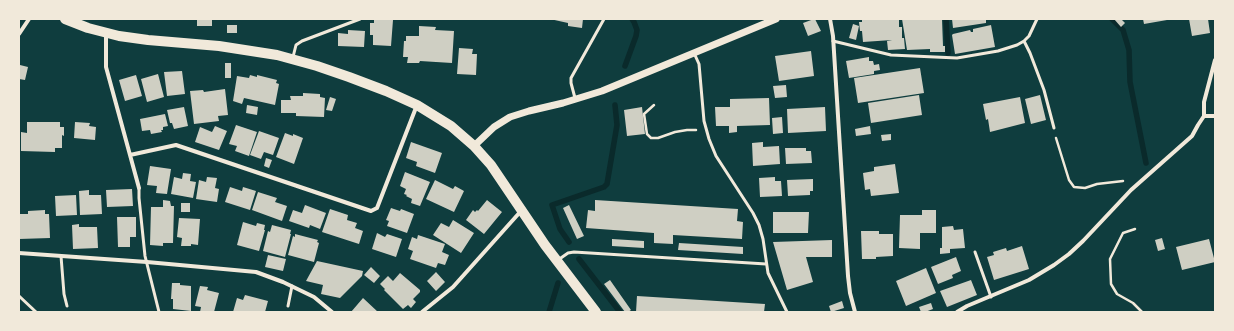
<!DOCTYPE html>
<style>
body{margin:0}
#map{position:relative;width:1234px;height:331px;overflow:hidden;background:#0f3d3e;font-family:"Work Sans",sans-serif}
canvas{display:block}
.frame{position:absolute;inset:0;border:20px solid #f1e9da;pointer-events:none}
</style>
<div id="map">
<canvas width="1234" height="331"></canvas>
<div class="frame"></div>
</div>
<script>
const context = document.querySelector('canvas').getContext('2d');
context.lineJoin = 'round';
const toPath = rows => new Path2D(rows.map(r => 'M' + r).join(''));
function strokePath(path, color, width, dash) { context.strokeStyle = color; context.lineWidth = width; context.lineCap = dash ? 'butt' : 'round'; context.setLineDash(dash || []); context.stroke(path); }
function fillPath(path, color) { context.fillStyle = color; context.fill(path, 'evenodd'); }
strokePath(toPath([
 [946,19,948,53],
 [1112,19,1123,30,1129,50,1130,82,1146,163],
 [625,66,636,36,637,30,634,22,632,19],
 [569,242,560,229,552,205,604,187,607,184,617,125,615,105],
 [579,259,620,312],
 [549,312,558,283]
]), '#0a2a2b', 5.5);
fillPath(toPath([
 [197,19,212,19,212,26,197,26],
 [374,19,393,20,391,46,373,45,373,35,370,35,370,23,374,23],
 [550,19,583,19,582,28,568,26,568,23],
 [814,19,815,19,821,31,808,36,803,23],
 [862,19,899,19,899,27,902,27,902,38,904,38,905,49,888,50,887,41,892,40,863,42,862,31,860,31,859,22,862,22],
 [902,19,942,19,943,46,945,46,945,52,930,52,930,49,907,50],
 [952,19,986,19,986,23,953,28],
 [1114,19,1121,19,1125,23,1121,27],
 [1143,19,1167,19,1167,20,1144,24],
 [1189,19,1208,19,1210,33,1192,36],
 [853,24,859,26,856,40,849,38],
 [227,25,237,25,237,33,227,33],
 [991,25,995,47,955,54,952,35,953,34,970,30,971,32,973,32,973,29],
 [419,26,436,27,435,30,454,31,452,63,420,61,419,63,407,63,408,57,403,57,404,41,406,41,406,36,419,36],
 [348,30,365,31,364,47,338,46,338,33,348,34],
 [459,48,473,49,472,54,477,54,476,75,457,74],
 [811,51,814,76,779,81,775,56],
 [869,57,869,61,873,61,874,65,879,64,880,70,874,71,874,74,849,78,846,61],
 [225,63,231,63,231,78,225,78],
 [20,65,28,67,25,80,19,79],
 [920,68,924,93,858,103,854,78],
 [182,71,185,94,167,96,164,72],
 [158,74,164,97,147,102,141,79],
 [136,75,142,96,125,101,119,80],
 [250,75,257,77,257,75,277,80,276,83,279,84,275,105,244,98,242,104,233,101,237,76,249,78],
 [786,85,787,97,775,98,773,86],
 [225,89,228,115,218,116,219,121,194,124,190,91,203,90,204,92],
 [303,93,320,94,320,97,325,98,324,117,296,116,296,113,281,113,281,100,291,100,290,96,303,96],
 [919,95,922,115,871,123,868,103],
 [1040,95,1046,120,1031,124,1025,99],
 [330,97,336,99,332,111,326,110],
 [1020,97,1025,123,990,132,988,119,986,120,983,104],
 [769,98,770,125,737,126,737,132,729,133,729,126,716,126,715,107,730,107,730,99],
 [247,105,258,107,257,115,246,113],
 [184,107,188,126,174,129,172,123,170,123,167,110],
 [642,107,645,134,627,136,624,110],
 [825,107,826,131,788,133,787,109],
 [165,114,168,126,163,127,163,130,161,130,162,132,151,134,150,130,142,131,140,119],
 [782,117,783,133,773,134,772,118],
 [27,122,60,122,60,127,64,127,64,136,62,135,62,148,55,148,55,152,21,151,21,132,27,133],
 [75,122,90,123,89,126,96,127,95,140,74,138],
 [236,125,257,132,249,156,235,151,237,146,229,144],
 [215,126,227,131,219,150,195,142,200,127,212,132],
 [870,126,871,134,856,136,855,129],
 [259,131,279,138,273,155,264,152,261,159,250,155],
 [285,133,293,136,293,134,303,138,294,164,276,157],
 [891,134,891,140,882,141,881,135],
 [411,142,442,153,435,173,416,166,417,162,406,158],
 [763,142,763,147,779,146,780,164,753,166,752,143],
 [785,148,806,148,806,151,811,151,812,163,786,164],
 [266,158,272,160,269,168,264,166],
 [895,164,899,193,871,196,870,189,865,190,863,173,874,171,874,167],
 [150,166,171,169,167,194,156,193,157,186,147,185],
 [405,172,430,182,420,206,411,203,412,199,406,196,407,195,404,194,406,189,400,186],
 [183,173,191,174,190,181,196,182,193,198,171,194,174,177,182,179],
 [207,177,217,178,215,188,219,189,217,202,196,199,199,180,206,182],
 [775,177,775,181,781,181,782,196,760,197,759,178],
 [813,179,813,191,810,191,810,195,788,196,787,180],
 [435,180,453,189,455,186,464,191,454,212,426,199],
 [230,187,242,191,243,187,256,191,250,210,225,202],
 [132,189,133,206,107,207,106,190],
 [89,190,89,195,101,195,102,214,80,215,79,191],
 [258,192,277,198,275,202,287,206,282,221,252,210],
 [76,195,77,215,56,216,55,196],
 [163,200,170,201,171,206,174,206,173,243,163,243,163,246,150,245,151,207,163,207],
 [487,200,502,212,484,234,466,220,473,210,475,212,477,210,478,211],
 [595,200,738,209,737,221,743,222,742,239,673,235,673,244,654,243,654,233,586,228,588,210,595,211],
 [181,203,190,203,190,212,181,212],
 [305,205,326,213,320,229,310,225,309,228,289,221,293,210,302,213],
 [569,205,584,236,577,239,563,208],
 [391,208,400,211,401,209,414,214,407,233,387,226,389,221,386,220],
 [330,209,348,215,347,220,357,223,355,228,363,231,359,244,322,232],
 [45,210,45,214,49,214,50,238,19,239,19,214,28,214,28,211],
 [922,210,936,210,936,233,920,233,920,249,899,248,900,215,922,215],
 [773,212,809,212,808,233,773,233],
 [117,217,136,217,136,237,130,237,130,247,118,247],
 [179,218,200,219,198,245,191,244,191,246,181,246,182,238,177,237],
 [453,220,474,233,461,253,433,235,441,223,449,227],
 [243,222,256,226,257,223,265,225,264,230,265,230,259,251,237,245],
 [79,224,79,227,97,227,98,248,73,249,72,225],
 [272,225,291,230,290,234,291,234,285,257,263,251,268,231,270,232],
 [953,226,954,230,963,229,965,248,950,249,950,253,940,254,940,248,942,248,942,227],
 [861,231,879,231,879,234,893,234,893,256,876,257,876,259,862,259],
 [377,233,385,237,387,234,402,239,396,257,372,249],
 [295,234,318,240,317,242,319,243,314,262,288,255,293,236,295,237],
 [418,235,445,244,442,252,449,255,445,265,438,263,436,268,410,259,413,251,408,249,412,237,417,239],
 [1162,238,1165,249,1158,251,1155,240],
 [612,239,644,241,644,248,612,246],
 [1209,239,1215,262,1182,270,1176,247],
 [832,240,832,257,806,257,813,282,787,290,773,242],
 [679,243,743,247,743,254,678,250],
 [1022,246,1029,269,994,280,987,257,994,255,993,252,1006,248,1007,251],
 [268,255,286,259,283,271,265,267],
 [956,257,961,271,952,275,953,278,938,284,931,267],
 [317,261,363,271,362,276,340,298,321,294,323,285,306,281],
 [371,267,380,276,374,283,364,275],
 [926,268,936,293,906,306,896,281],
 [436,272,445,282,436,291,427,281],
 [400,273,420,290,420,292,413,299,416,302,411,308,408,305,403,309,384,290,385,289,380,284,388,276,393,281],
 [610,280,631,310,628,312,625,312,604,284],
 [971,280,977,295,947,307,940,291],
 [172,283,180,283,180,285,191,286,191,311,173,309,173,299,171,299],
 [200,286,208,287,207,290,219,293,214,312,200,312,201,307,195,306],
 [245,295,268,301,265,312,233,312,237,298,243,300],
 [637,296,765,304,764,312,636,312],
 [363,298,378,312,351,312],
 [842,301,844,308,831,312,829,306],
 [931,303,933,309,925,312,921,312,919,307]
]), '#cfcfc3');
strokePath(toPath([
 [654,105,644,114,647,134,651,138,658,138,675,132,687,130,696,130],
 [1056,138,1069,180,1074,187,1085,188,1097,184,1123,181],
 [1135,229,1123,233,1110,259,1111,284,1117,294,1133,303,1142,312]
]), '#f1e9da', 2.5);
strokePath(toPath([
 [833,41,891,55,957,58,998,51,1017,45,1024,41,1029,36,1037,19],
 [1024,41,1030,53,1044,90,1054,128],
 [694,53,699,64,704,121,709,139,716,156,753,213,759,225,763,239,768,273,787,312],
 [293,57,296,45,302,41,360,19],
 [575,98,571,83,571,78,604,19],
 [139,188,139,198,145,256,159,312],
 [975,252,991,297],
 [61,256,64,294,67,306],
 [558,260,568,253,574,252,766,264],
 [19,296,36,312],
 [288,306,292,286]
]), '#f1e9da', 3);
strokePath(toPath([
 [830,19,833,36,848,276,850,293,855,312],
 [106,33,106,67,139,188],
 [19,34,29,19],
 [1204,116,1215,116],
 [130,155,176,145,371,211,377,208,417,105],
 [19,253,147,262,256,272,283,282,314,297,332,312],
 [422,312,453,287,521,211],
 [957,312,967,306,1029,280,1054,265,1069,254,1083,241,1131,190,1192,136,1198,125,1204,116,1204,102,1215,60]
]), '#f1e9da', 4);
strokePath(toPath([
 [474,146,494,127,510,117,529,111,563,103,602,91,776,19]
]), '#f1e9da', 7);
strokePath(toPath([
 [65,19,88,28,119,36,148,40,219,46,277,55,317,66,349,77,386,91,417,105,451,126,474,146,491,165,545,245,596,312]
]), '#f1e9da', 10);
</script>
